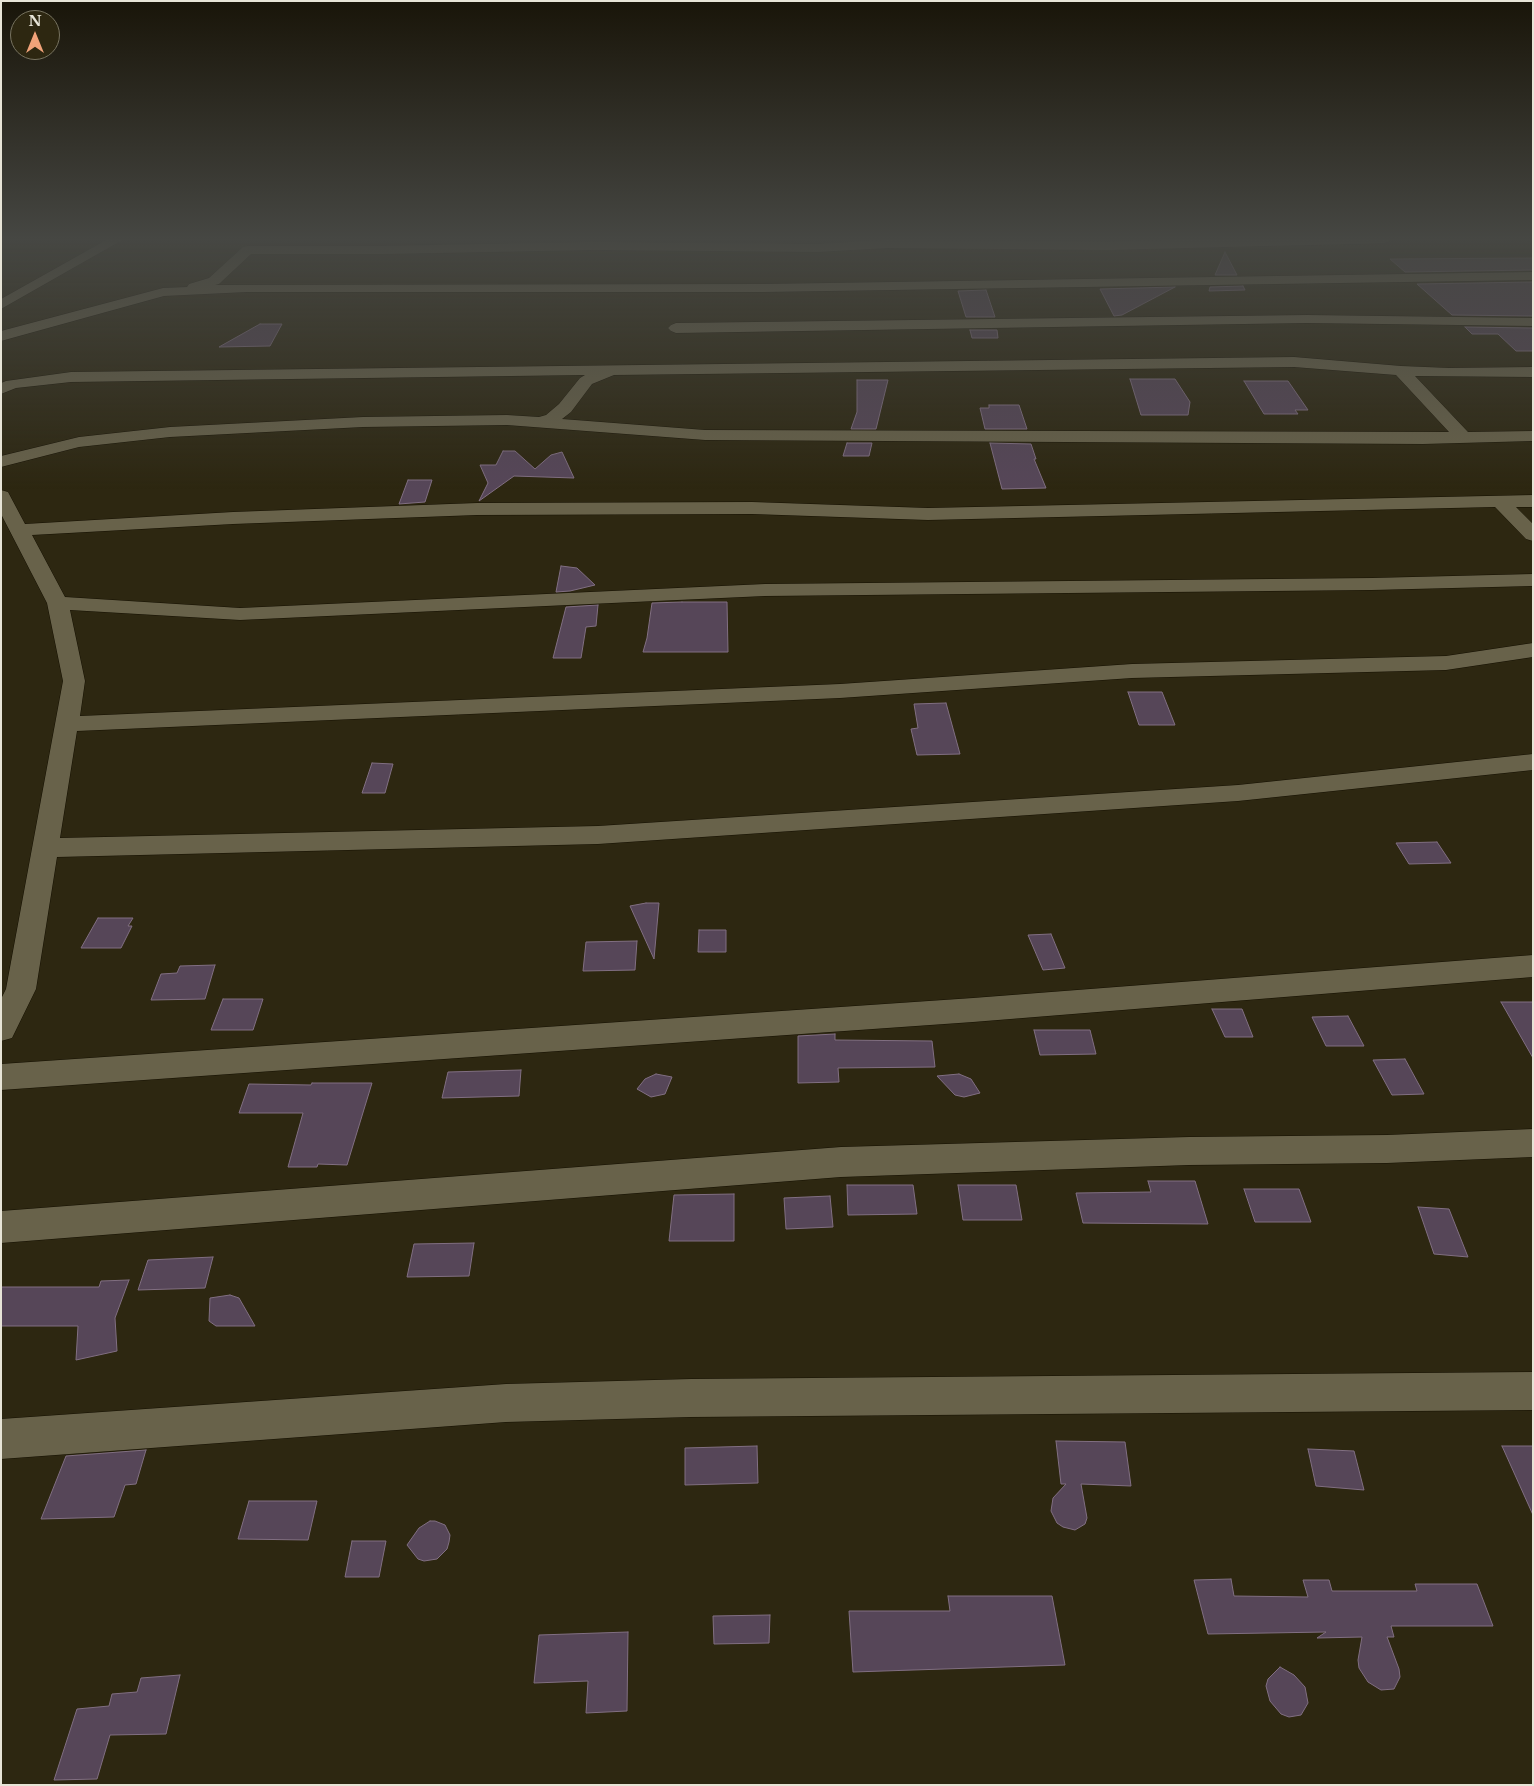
<!DOCTYPE html>
<style>
body{margin:0}
#map{position:relative;width:1534px;height:1786px;overflow:hidden;background:#2d2711;font-family:"Libre Baskerville",serif}
canvas{display:block}
.frame{position:absolute;inset:0;border:2px solid #e7e4d7;pointer-events:none}
.north{position:absolute;left:10px;top:10px;width:50px;height:50px;box-sizing:border-box;background:#2d2711;border:1px solid #777360;border-radius:50%;rotate:0deg;font-size:14px;font-weight:700;line-height:20px;text-align:center;color:#e7e4d7}
.north::after{content:'';display:block;margin:auto;width:18px;height:22px;background:#f0a279;clip-path:polygon(50% 0,100% 100%,50% 72%,0 100%)}
</style>
<div id="map">
<canvas width="1534" height="1786"></canvas>
<div class="frame"></div>
<div class="north">N</div>
</div>
<script>
const context = document.querySelector('canvas').getContext('2d');
context.lineJoin = 'round';
function fillPath(path, color) { context.fillStyle = color; context.fill(path, 'evenodd'); }
const toPath = rows => new Path2D(rows.map(r => 'M' + r).join(''));
function strokePath(path, color, width, dash) { context.strokeStyle = color; context.lineWidth = width; context.lineCap = dash ? 'butt' : 'round'; context.setLineDash(dash || []); context.stroke(path); }
const building = toPath([
 [1225,252,1237,275,1215,275,1225,252],
 [1533,258,1533,270,1405,272,1390,259,1533,258],
 [1533,282,1533,316,1452,315,1417,284,1533,282],
 [1243,286,1245,290,1209,291,1210,287,1243,286],
 [1175,287,1122,315,1114,316,1100,289,1175,287],
 [986,290,995,317,966,317,958,291,986,290],
 [260,324,282,324,270,346,219,347,260,324],
 [1465,327,1533,328,1533,351,1516,351,1498,334,1472,334,1465,327],
 [970,330,997,330,998,338,972,338,970,330],
 [1130,379,1175,379,1190,402,1188,415,1141,415,1130,379],
 [857,380,888,380,876,429,851,429,857,412,857,380],
 [1244,381,1288,381,1308,410,1295,410,1298,414,1264,414,1244,381],
 [989,405,1019,405,1027,429,985,429,980,408,989,408,989,405],
 [847,443,872,443,869,456,843,456,847,443],
 [990,443,1031,444,1036,459,1034,459,1046,488,1002,489,990,443],
 [503,451,515,451,535,469,551,455,562,452,574,478,514,476,479,501,488,483,480,465,496,465,503,451],
 [408,480,432,480,425,502,399,504,408,480],
 [561,566,577,568,595,585,570,591,556,592,561,566],
 [682,602,727,602,728,652,643,652,647,638,652,603,682,602],
 [598,605,596,626,586,627,581,658,553,658,566,607,598,605],
 [1128,692,1162,692,1175,725,1139,725,1128,692],
 [946,703,960,754,917,755,911,729,918,728,914,704,946,703],
 [372,763,393,764,385,793,362,793,372,763],
 [1437,842,1451,863,1409,864,1396,843,1437,842],
 [646,903,659,903,654,959,630,906,646,903],
 [98,918,133,918,128,926,132,926,121,948,81,948,98,918],
 [699,930,726,930,726,952,698,952,699,930],
 [1051,934,1065,968,1043,970,1028,935,1051,934],
 [637,941,635,970,583,971,586,942,637,941],
 [215,965,205,999,151,1000,161,974,177,973,180,966,215,965],
 [223,999,263,999,253,1030,211,1030,223,999],
 [1501,1002,1533,1002,1533,1058,1501,1002],
 [1212,1009,1242,1009,1253,1037,1225,1037,1212,1009],
 [1348,1016,1364,1046,1326,1046,1312,1017,1348,1016],
 [1034,1030,1090,1030,1096,1054,1040,1055,1034,1030],
 [835,1034,835,1040,932,1041,935,1067,838,1068,839,1082,798,1083,798,1036,835,1034],
 [1405,1059,1424,1094,1392,1095,1373,1060,1405,1059],
 [521,1070,519,1096,442,1098,448,1072,521,1070],
 [656,1074,672,1077,665,1094,651,1097,637,1089,645,1079,656,1074],
 [959,1074,971,1079,980,1093,964,1097,955,1095,937,1076,959,1074],
 [312,1083,372,1083,347,1165,318,1164,317,1167,288,1167,303,1113,239,1113,249,1084,311,1085,312,1083],
 [1148,1181,1195,1181,1208,1224,1083,1223,1076,1193,1151,1192,1148,1181],
 [847,1185,913,1185,917,1214,848,1215,847,1185],
 [958,1185,1016,1185,1022,1220,963,1220,958,1185],
 [1244,1189,1299,1189,1311,1222,1255,1222,1244,1189],
 [734,1194,734,1241,669,1241,674,1195,734,1194],
 [830,1196,833,1227,786,1229,784,1198,830,1196],
 [1418,1207,1449,1209,1468,1257,1434,1254,1418,1207],
 [474,1243,469,1276,407,1277,414,1244,474,1243],
 [213,1257,205,1288,138,1290,148,1260,213,1257],
 [129,1280,115,1318,117,1351,76,1360,78,1326,1,1326,1,1287,99,1287,101,1281,129,1280],
 [230,1295,239,1298,255,1326,216,1326,209,1321,210,1298,230,1295],
 [1056,1441,1125,1442,1131,1486,1081,1484,1087,1518,1085,1524,1075,1530,1063,1527,1057,1523,1051,1511,1053,1498,1066,1484,1061,1484,1056,1441],
 [757,1446,758,1483,685,1485,685,1448,757,1446],
 [1502,1446,1533,1446,1533,1515,1502,1446],
 [1308,1449,1354,1451,1364,1490,1316,1486,1308,1449],
 [146,1450,136,1484,125,1485,114,1517,41,1519,66,1456,146,1450],
 [249,1501,317,1501,308,1540,238,1539,249,1501],
 [430,1521,435,1521,445,1525,450,1535,449,1542,447,1549,437,1559,424,1561,418,1559,407,1545,419,1528,430,1521],
 [352,1541,386,1541,379,1577,345,1577,352,1541],
 [1231,1579,1234,1596,1308,1597,1303,1580,1329,1580,1332,1591,1417,1591,1415,1584,1477,1584,1493,1626,1391,1626,1394,1637,1387,1637,1399,1669,1400,1677,1394,1689,1381,1690,1368,1682,1359,1668,1358,1660,1362,1637,1317,1638,1326,1632,1208,1634,1194,1580,1231,1579],
 [948,1596,1052,1596,1065,1665,853,1672,849,1611,950,1611,948,1596],
 [770,1615,769,1643,714,1644,713,1616,770,1615],
 [628,1632,627,1711,586,1713,588,1681,534,1683,539,1635,628,1632],
 [1280,1667,1294,1675,1305,1687,1308,1703,1301,1715,1289,1717,1281,1714,1270,1701,1266,1686,1268,1679,1280,1667],
 [180,1675,166,1734,110,1735,97,1779,54,1780,77,1709,109,1706,112,1694,137,1692,141,1678,180,1675]
]);
fillPath(building, '#564658');
strokePath(building, '#816f82', 1);
const minor = toPath([
 [108,239,124,239,1,309,1,299,108,239],
 [1215,239,1391,239,1385,243,1107,250,887,248,818,252,594,250,383,254,251,254,219,284,215,285,764,284,1533,272,1533,280,764,292,247,292,164,296,1,341,1,331,163,288,187,287,189,284,209,278,243,247,248,246,383,246,594,242,818,244,887,240,1107,242,1215,239],
 [1307,315,1533,318,1533,326,1307,323,676,333,671,331,668,328,671,325,676,323,1307,315],
 [1294,357,1401,366,1449,368,1533,367,1533,377,1415,376,1468,432,1533,431,1533,441,1423,444,705,440,507,425,363,427,170,437,79,447,1,467,1,456,79,437,170,427,363,417,507,415,539,417,546,415,559,404,580,378,585,375,71,382,16,388,1,394,1,383,6,381,71,372,1294,357],
 [1294,367,1396,375,1449,432,705,430,562,419,571,412,592,384,614,375,1294,367],
 [1,490,8,492,25,524,233,512,477,503,752,502,928,508,1533,495,1533,507,1516,507,1533,524,1533,541,1526,539,1495,507,928,520,752,514,477,515,233,524,32,535,65,597,240,608,765,584,1372,578,1533,574,1533,586,1372,590,765,596,240,620,70,610,85,681,80,716,840,684,1132,664,1446,656,1533,643,1533,657,1446,670,1132,678,840,698,77,731,60,838,598,826,1238,785,1533,754,1533,770,1238,801,598,844,57,857,36,989,12,1038,1,1041,1,999,6,989,63,681,47,603,1,514,1,490],
 [1533,955,1533,977,973,1022,1,1090,1,1064,973,998,1533,955],
 [1533,1129,1533,1157,1387,1163,1189,1165,841,1177,1,1243,1,1211,841,1147,1189,1137,1387,1135,1533,1129],
 [1533,1372,1533,1410,691,1417,506,1422,1,1459,1,1419,506,1384,691,1379,1533,1372]
]);
strokePath(minor, '#151000', 1);
fillPath(minor, '#68624a');
const sky = context.createLinearGradient(0, 0, 0, 489);
sky.addColorStop(0, '#191509');
sky.addColorStop(0.49, '#464743');
sky.addColorStop(1, '#46474300');
context.fillStyle = sky;
context.fillRect(0, 0, 1534, 489);
</script>
